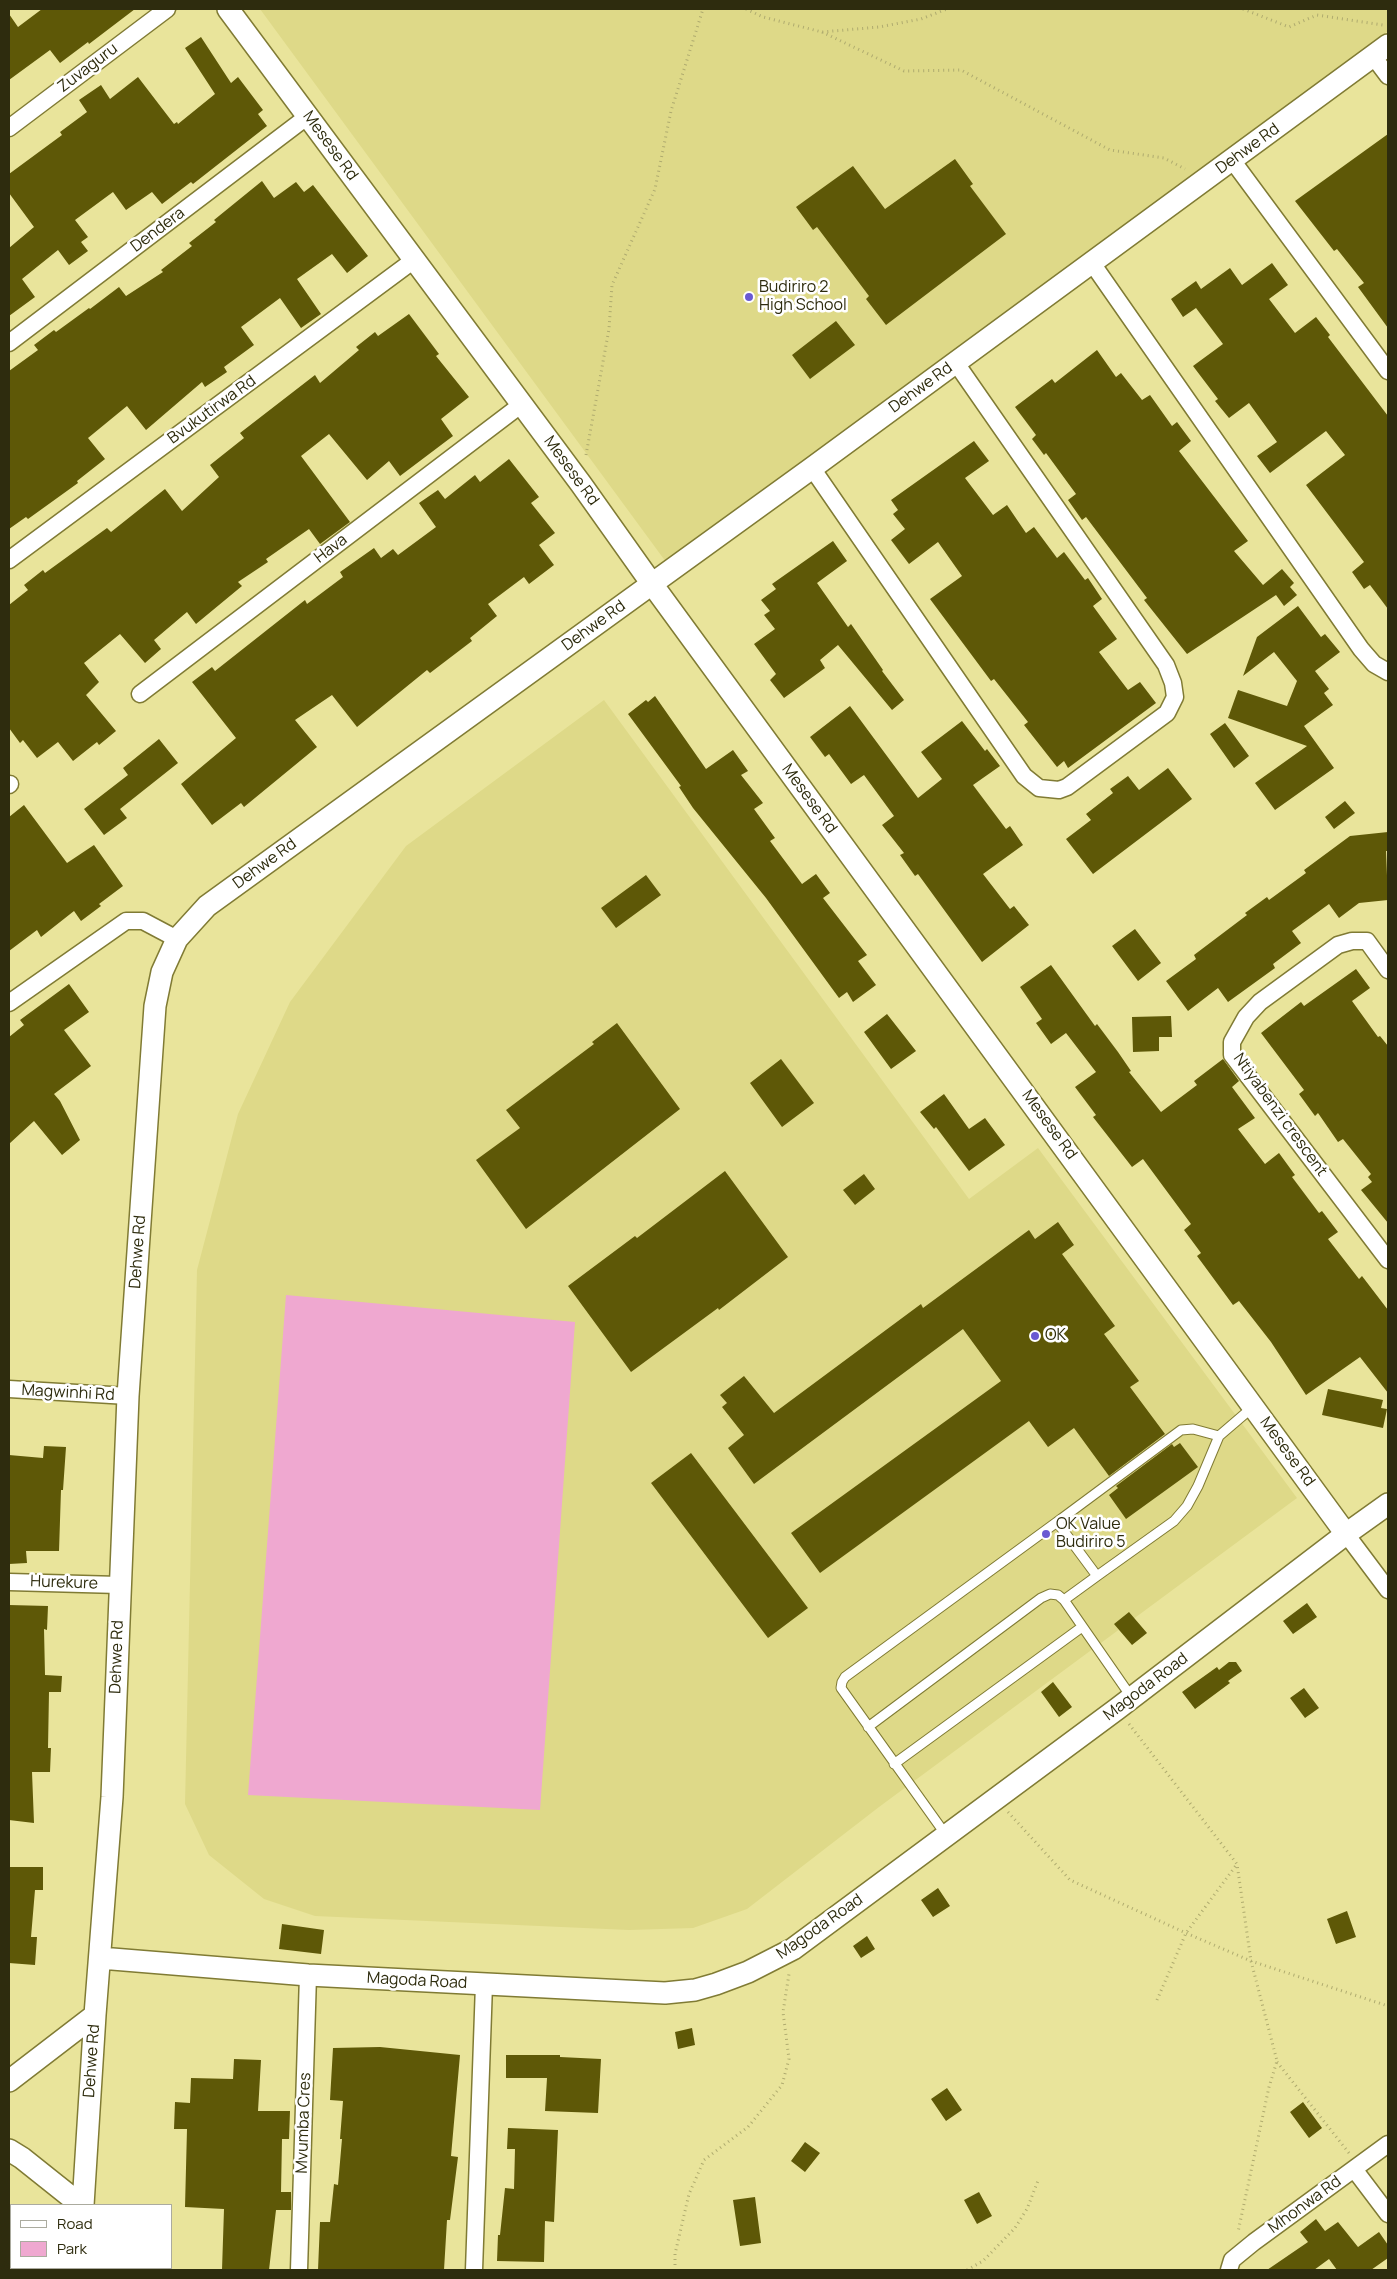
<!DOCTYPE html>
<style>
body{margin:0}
#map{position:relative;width:1397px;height:2279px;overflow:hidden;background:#e9e49b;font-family:Manrope,sans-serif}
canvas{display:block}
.frame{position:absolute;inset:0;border:10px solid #2e2c0e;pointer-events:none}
.legend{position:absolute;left:10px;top:2204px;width:162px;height:65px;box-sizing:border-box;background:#fff;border:1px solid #abab9f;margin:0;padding:6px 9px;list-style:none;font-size:15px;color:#2e2c0e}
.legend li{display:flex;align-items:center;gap:10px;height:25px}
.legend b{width:25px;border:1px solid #abab9f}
</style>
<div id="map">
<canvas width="1397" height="2279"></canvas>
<div class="frame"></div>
<ul class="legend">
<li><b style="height:6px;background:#fff"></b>Road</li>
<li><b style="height:14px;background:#efa8d0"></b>Park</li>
</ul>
</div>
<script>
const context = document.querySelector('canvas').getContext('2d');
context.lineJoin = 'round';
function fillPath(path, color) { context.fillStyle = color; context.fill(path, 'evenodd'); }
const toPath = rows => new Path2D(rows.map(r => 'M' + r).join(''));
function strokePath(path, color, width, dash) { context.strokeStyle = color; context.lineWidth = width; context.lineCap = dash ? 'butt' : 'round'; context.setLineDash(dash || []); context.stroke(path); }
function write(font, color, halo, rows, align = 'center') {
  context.font = font + ' Manrope,sans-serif'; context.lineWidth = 5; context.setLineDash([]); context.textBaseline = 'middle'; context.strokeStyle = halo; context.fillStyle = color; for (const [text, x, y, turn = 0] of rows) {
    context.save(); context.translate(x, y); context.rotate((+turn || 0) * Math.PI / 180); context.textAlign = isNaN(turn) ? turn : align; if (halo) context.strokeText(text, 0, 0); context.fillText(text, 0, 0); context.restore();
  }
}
fillPath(toPath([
 [260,9,1388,9,1388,31,666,562],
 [604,700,969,1199,1038,1148,1297,1498,879,1807,747,1909,693,1928,629,1930,315,1916,264,1899,209,1855,185,1804,197,1270,238,1114,290,1002,406,846]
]), '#ded988');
fillPath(toPath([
 [286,1295,575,1322,540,1810,248,1795]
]), '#efa8d0');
fillPath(toPath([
 [42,9,135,9,89,44,88,42,60,63,50,50,9,80,9,14,18,27],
 [201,37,231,83,238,77,263,110,258,114,267,126,193,184,191,182,162,204,152,192,126,210,113,192,75,220,88,237,81,242,88,251,69,265,58,250,22,279,35,297,9,316,9,248,34,227,9,193,9,174,62,135,60,132,87,112,79,100,101,85,110,99,138,77,174,124,177,122,178,124,215,94,185,48],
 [1388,134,1388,328,1358,287,1364,283,1337,249,1334,251,1295,201],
 [955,159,973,184,970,186,1006,234,886,325,866,299,869,296,817,227,813,230,796,207,853,166,885,209],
 [262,181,274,198,296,182,304,192,313,185,368,256,347,273,332,254,297,279,321,314,301,328,280,298,241,327,254,345,224,367,227,372,205,387,202,382,146,430,127,406,88,438,105,459,77,481,78,483,28,519,26,517,9,529,9,371,38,350,34,345,54,330,56,332,89,308,90,309,119,287,126,296,163,272,161,270,192,246,189,243,216,222,214,220],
 [1272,263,1288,285,1269,299,1295,333,1316,317,1330,335,1328,337,1388,416,1388,609,1370,585,1364,589,1352,572,1364,562,1306,485,1345,455,1326,431,1270,473,1257,456,1277,442,1249,403,1229,418,1215,401,1218,399,1193,366,1223,344,1196,308,1183,317,1171,299,1196,281,1201,289,1230,268,1242,285],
 [409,314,439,354,436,356,469,397,441,419,453,436,400,476,389,461,367,480,329,434,301,456,350,522,320,544,309,529,266,559,268,562,238,582,242,586,196,624,187,612,154,640,161,649,145,663,120,634,84,663,99,682,86,695,116,731,99,745,97,742,73,761,58,742,37,758,23,740,20,743,9,728,9,605,28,590,24,585,43,570,45,573,107,528,111,532,165,489,182,511,219,477,210,465,244,438,240,433,315,375,320,383,359,350,356,347,375,332,378,336],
 [836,321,855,345,810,379,792,355],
 [1097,350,1116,377,1121,373,1142,400,1150,395,1172,426,1177,422,1191,441,1179,451,1248,541,1234,551,1263,585,1282,569,1294,583,1290,587,1297,595,1284,606,1276,595,1187,654,1144,600,1147,598,1086,517,1082,520,1068,500,1076,494,1046,453,1044,455,1032,439,1036,435,1015,407,1052,379,1055,383],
 [974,441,989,461,965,478,993,515,1007,505,1026,533,1034,527,1057,558,1064,552,1085,580,1088,578,1102,599,1093,606,1117,639,1099,652,1128,690,1140,682,1156,703,1068,768,1064,761,1057,767,1024,725,1028,722,994,679,991,681,930,599,962,576,938,542,909,564,891,540,905,529,893,514,898,510,891,500],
 [509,459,539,497,531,503,555,533,539,545,554,565,529,584,524,577,488,604,497,616,470,638,472,641,430,673,427,670,357,727,332,695,295,720,317,747,244,807,241,803,212,825,181,784,236,738,192,682,212,667,215,671,305,600,307,604,343,577,340,572,374,548,381,558,393,549,398,555,436,527,419,503,438,490,445,499,475,475,480,482],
 [833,541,847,561,817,583,848,627,851,624,883,670,882,671,904,700,892,710,838,645,820,660,825,668,784,698,770,680,776,674,754,644,775,629,764,615,770,611,761,600,776,589,772,584],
 [1298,606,1321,637,1325,634,1340,652,1315,671,1329,689,1324,693,1333,705,1304,726,1334,768,1275,810,1255,783,1307,746,1228,718,1238,690,1287,706,1297,681,1274,652,1243,676,1257,637],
 [655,696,706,769,733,750,748,771,741,775,763,803,754,809,775,838,770,841,802,884,816,874,830,893,823,898,867,955,858,961,876,985,853,1002,847,992,839,998,766,898,693,808,679,787,681,786,628,714,646,700,648,702],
 [850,706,918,798,942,779,921,752,962,721,985,751,987,749,1000,766,973,785,1006,829,1010,826,1023,845,983,874,1010,909,1014,906,1029,925,982,962,918,874,915,876,900,855,904,853,882,825,894,816,864,775,851,784,829,754,825,757,810,737],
 [1225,723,1249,756,1234,768,1210,734],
 [159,739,178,763,120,809,127,818,104,835,84,809,128,775,123,768],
 [1168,768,1192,799,1093,874,1066,839,1091,820,1086,814,1113,793,1110,789,1128,776,1139,790],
 [1345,801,1355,813,1334,829,1325,817],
 [24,805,67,863,94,845,123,886,99,904,101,906,81,921,74,911,41,937,37,930,9,951,9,817],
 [1388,832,1388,851,1386,851,1388,900,1359,903,1339,918,1329,904,1292,931,1301,943,1273,964,1275,968,1228,1002,1218,988,1188,1011,1166,981,1196,959,1194,955,1247,915,1245,913,1267,897,1269,900,1306,873,1304,870,1350,836],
 [646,875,661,895,616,928,601,908],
 [1135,929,1161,963,1138,981,1112,946],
 [1051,965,1095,1026,1097,1024,1118,1052,1131,1071,1129,1072,1161,1112,1197,1085,1194,1081,1223,1059,1239,1081,1232,1087,1255,1118,1238,1129,1265,1164,1279,1153,1295,1175,1292,1177,1319,1213,1322,1211,1338,1232,1328,1239,1359,1279,1362,1276,1388,1310,1388,1393,1360,1357,1306,1395,1271,1342,1239,1301,1233,1305,1197,1256,1201,1253,1184,1230,1191,1224,1143,1159,1132,1167,1093,1117,1096,1115,1075,1087,1096,1072,1066,1033,1051,1044,1036,1023,1042,1019,1020,987],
 [1356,969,1370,988,1352,1001,1378,1037,1380,1036,1388,1046,1388,1223,1361,1190,1372,1182,1368,1177,1371,1174,1343,1139,1338,1142,1318,1113,1315,1116,1299,1094,1304,1090,1261,1033,1301,1002,1304,1006],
 [69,984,89,1012,64,1030,91,1066,54,1094,60,1101,80,1140,62,1155,34,1121,9,1144,9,1037,24,1025,20,1020],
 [887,1014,916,1051,891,1069,864,1032],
 [1171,1016,1172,1037,1159,1037,1159,1051,1133,1052,1132,1017],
 [617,1023,680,1109,526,1229,476,1160,520,1128,506,1110,594,1044,592,1042],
 [781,1059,814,1103,782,1127,750,1083],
 [944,1094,969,1129,985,1118,1005,1145,969,1171,936,1127,934,1129,920,1112],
 [725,1171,788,1257,719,1310,718,1308,631,1372,568,1286,635,1236,637,1238],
 [864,1174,875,1189,855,1205,843,1190],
 [1058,1222,1074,1245,1062,1254,1115,1326,1104,1334,1139,1381,1130,1387,1165,1434,1109,1476,1074,1428,1048,1447,1029,1421,820,1573,791,1533,1001,1381,963,1329,754,1484,728,1448,744,1435,722,1407,727,1403,720,1395,744,1376,774,1413,921,1304,923,1308,1029,1230,1035,1239],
 [1328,1389,1383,1400,1381,1408,1387,1409,1383,1428,1322,1415],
 [1180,1443,1198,1467,1126,1519,1109,1495,1118,1488,1116,1486,1172,1444,1174,1447],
 [44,1446,66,1447,63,1490,61,1490,59,1551,26,1551,27,1563,9,1564,9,1455,43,1458],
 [691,1453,808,1608,768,1638,651,1483],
 [1307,1603,1317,1617,1293,1634,1283,1621],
 [9,1605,48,1606,47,1630,44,1629,45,1675,62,1676,61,1692,49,1692,48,1748,51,1748,50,1772,32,1772,34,1823,9,1820],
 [1129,1612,1147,1633,1132,1645,1114,1624],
 [1229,1662,1236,1662,1242,1671,1228,1681,1230,1683,1195,1709,1182,1692,1217,1667,1219,1670],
 [1053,1682,1072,1707,1059,1717,1041,1692],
 [1304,1688,1319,1708,1305,1718,1290,1698],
 [9,1867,43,1867,43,1890,35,1890,31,1937,37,1937,35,1965,9,1963],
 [938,1888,950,1906,933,1917,921,1900],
 [1347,1911,1356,1937,1336,1944,1327,1919],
 [282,1924,324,1930,321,1954,279,1949],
 [867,1936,875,1949,861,1958,853,1946],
 [692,2028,695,2045,678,2049,675,2032],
 [380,2047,460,2055,451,2156,458,2157,450,2220,447,2220,444,2270,318,2270,320,2222,330,2222,334,2184,338,2185,342,2139,340,2139,343,2101,330,2100,333,2048],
 [506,2055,560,2055,560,2057,601,2059,598,2113,545,2111,547,2078,506,2078],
 [234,2059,261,2060,258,2111,290,2111,289,2139,282,2139,281,2192,291,2192,291,2210,276,2210,269,2270,222,2270,224,2209,185,2207,187,2129,174,2129,175,2102,190,2103,191,2078,233,2079],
 [947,2088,962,2110,946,2121,931,2099],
 [1303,2102,1322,2128,1309,2138,1290,2112],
 [508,2128,558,2130,554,2222,545,2221,544,2262,497,2261,498,2235,500,2235,505,2188,514,2189,515,2149,507,2149],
 [805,2142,820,2153,805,2172,791,2161],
 [979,2192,992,2216,977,2224,964,2200],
 [755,2197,761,2243,740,2246,733,2200],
 [1316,2219,1325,2231,1338,2222,1358,2247,1379,2232,1388,2245,1388,2258,1371,2270,1337,2270,1329,2259,1314,2270,1267,2270,1308,2242,1300,2232]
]), '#5e5807');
const service = toPath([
 [1057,1522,1181,1430,1193,1429,1219,1436],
 [1097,1576,1174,1521,1187,1506,1198,1486,1219,1436,1254,1406],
 [868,1727,1041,1598,1050,1594,1058,1595,1064,1600,1132,1698],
 [894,1764,1082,1627],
 [946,1835,841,1688,842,1682,845,1677,1057,1522,1097,1576,1064,1600]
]);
const minor = toPath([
 [1373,56,1388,76],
 [9,128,167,9],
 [1232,160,1388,371],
 [1092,263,1361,649,1374,664,1388,672],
 [9,343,308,116],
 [812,468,1024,776,1039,788,1059,790,1067,787,1167,713,1175,697,1173,683,1166,665,956,363],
 [9,560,414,260],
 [140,694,522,404],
 [9,785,10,784],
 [1388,970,1367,941,1352,941,1338,945,1260,1002,1246,1017,1232,1042,1232,1055,1388,1260],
 [9,1003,126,921,143,921,177,939],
 [9,1389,128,1396],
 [1346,1534,1388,1590],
 [9,1582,119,1585],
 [1354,2169,1388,2214],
 [299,2270,308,1975],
 [474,2270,484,1984],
 [1229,2270,1232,2260,1254,2242,1388,2144]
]);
const tertiary = toPath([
 [228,9,581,484,652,584,1346,1534],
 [100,1958,308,1975,665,1993,695,1990,716,1984,748,1972,793,1949,1117,1709,1346,1534,1388,1504],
 [9,2081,95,2015],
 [9,2150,22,2158,81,2205],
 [83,2205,95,2015,112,1797,128,1396,155,1006,162,972,177,939,207,906,812,468,1388,45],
 [82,2270,82,2268]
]);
strokePath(service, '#807b34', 11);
strokePath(minor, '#807b34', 19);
strokePath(tertiary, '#807b34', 24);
strokePath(toPath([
 [746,9,763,17,822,32,879,27,921,19,947,9],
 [1243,9,1289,27,1317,15,1383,25],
 [822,32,904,71,961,70,1110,150,1164,158,1185,169],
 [586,455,609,329,612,285,655,189,671,111,703,9],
 [1129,1724,1237,1864,1251,1961,1277,2061,1269,2087,1238,2232],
 [1008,1812,1070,1880,1186,1933,1251,1961,1388,2006],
 [1157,2000,1186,1933,1237,1864],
 [1277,2062,1349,2153],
 [675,2270,675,2254,689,2194,704,2160,748,2127,782,2085,789,2059,783,2012,789,1974],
 [967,2270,983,2261,1015,2228,1027,2209,1039,2178]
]), '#afab6f', 3, [1, 4]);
strokePath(service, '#fff', 9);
strokePath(minor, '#fff', 16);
strokePath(tertiary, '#fff', 21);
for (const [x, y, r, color] of [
 [749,297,5,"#6959d2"],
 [1035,1336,5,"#6959d2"],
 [1046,1534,5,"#6959d2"]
]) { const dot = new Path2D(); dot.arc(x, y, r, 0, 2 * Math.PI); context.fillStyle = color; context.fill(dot); strokePath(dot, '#fff', 2); }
write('16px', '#2e2c0e', '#fff', [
 ["Zuvaguru",88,68,-37],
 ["Mesese Rd",330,146,54],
 ["Dehwe Rd",1248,149,-36],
 ["Dendera",158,230,-37],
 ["Dehwe Rd",921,388,-36],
 ["Bvukutirwa Rd",212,410,-36],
 ["Mesese Rd",571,471,54],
 ["Hava",331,549,-37],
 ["Dehwe Rd",594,626,-36],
 ["Mesese Rd",809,799,54],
 ["Dehwe Rd",265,864,-36],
 ["Ntiyabenzi crescent",1280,1115,54],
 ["Mesese Rd",1049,1125,54],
 ["Dehwe Rd",138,1252,-86],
 ["Magwinhi Rd",68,1393,3],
 ["Mesese Rd",1287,1452,54],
 ["Hurekure",64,1583,2],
 ["Dehwe Rd",117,1657,-88],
 ["Magoda Road",1146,1687,-37],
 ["Magoda Road",820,1927,-35],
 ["Magoda Road",417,1981,3],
 ["Dehwe Rd",92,2061,-86],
 ["Mvumba Cres",304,2123,-88],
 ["Mhonwa Rd",1305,2205,-36]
]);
write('16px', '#2e2c0e', '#fff', [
 ["Budiriro 2",759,288],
 ["High School",759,306],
 ["OK",1045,1336],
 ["OK Value",1056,1525],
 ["Budiriro 5",1056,1543]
], 'left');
</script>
